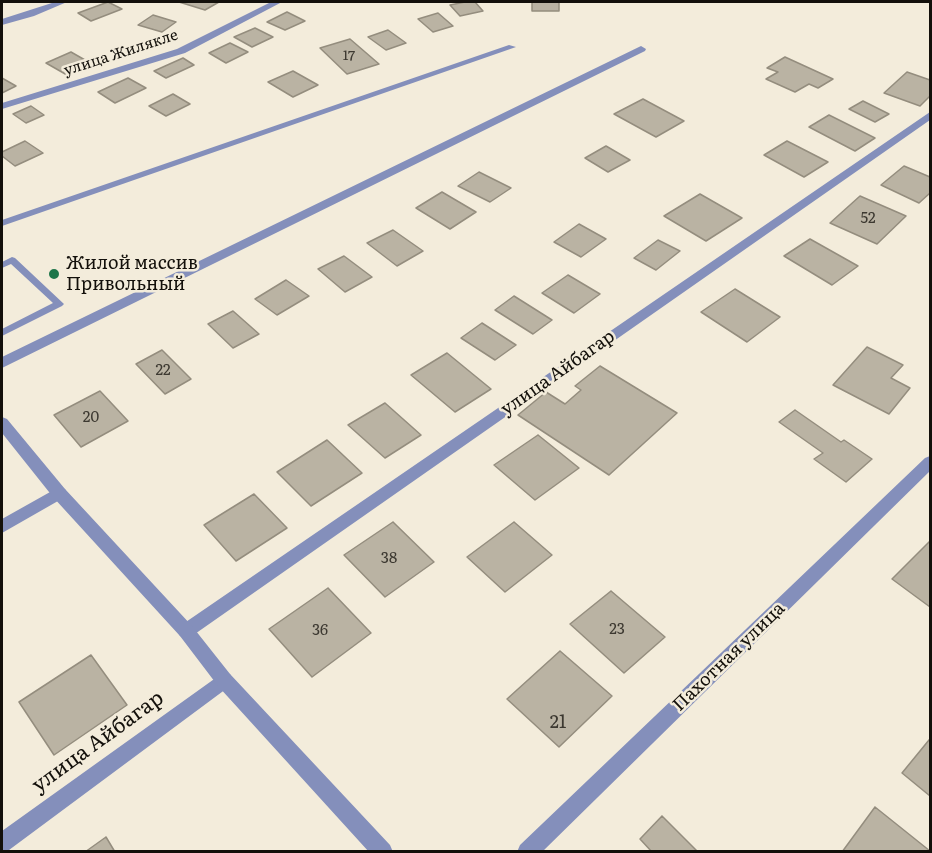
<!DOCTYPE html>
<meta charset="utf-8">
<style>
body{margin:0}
#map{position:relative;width:932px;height:853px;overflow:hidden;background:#f3ecdb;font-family:Literata,serif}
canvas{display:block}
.frame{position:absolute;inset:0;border:3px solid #13100b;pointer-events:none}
</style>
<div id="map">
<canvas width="932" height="853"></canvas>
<div class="frame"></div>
</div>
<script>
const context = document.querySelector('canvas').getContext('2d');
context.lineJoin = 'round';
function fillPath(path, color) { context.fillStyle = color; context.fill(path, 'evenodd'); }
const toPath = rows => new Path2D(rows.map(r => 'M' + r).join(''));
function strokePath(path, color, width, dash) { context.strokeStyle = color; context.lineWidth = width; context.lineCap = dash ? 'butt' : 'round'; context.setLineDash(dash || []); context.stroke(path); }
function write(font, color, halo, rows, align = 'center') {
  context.font = font + ' Literata,serif'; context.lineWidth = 5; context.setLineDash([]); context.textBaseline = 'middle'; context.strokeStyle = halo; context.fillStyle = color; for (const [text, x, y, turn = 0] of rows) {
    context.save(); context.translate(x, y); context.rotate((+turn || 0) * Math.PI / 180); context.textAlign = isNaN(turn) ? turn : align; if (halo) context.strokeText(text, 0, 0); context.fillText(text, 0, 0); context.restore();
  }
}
const building = toPath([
 [108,2,122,9,91,21,78,13,108,2],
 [179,2,219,2,205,10,179,2],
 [465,2,475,2,483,11,460,16,450,5,465,2],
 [532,2,559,2,559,11,532,11,532,2],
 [287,12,305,21,285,30,267,22,287,12],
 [438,13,453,26,433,32,418,19,438,13],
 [153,15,176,22,162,32,138,25,153,15],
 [255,28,273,37,252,47,234,37,255,28],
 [388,30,406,43,386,50,368,37,388,30],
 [350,39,379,64,347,74,320,48,350,39],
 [230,43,248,52,226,63,209,53,230,43],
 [71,52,92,64,67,75,46,63,71,52],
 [785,57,833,79,818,88,809,84,795,92,766,79,778,72,767,68,785,57],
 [183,58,194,65,166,78,154,71,183,58],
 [293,71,318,85,293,97,268,82,293,71],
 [907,72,930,80,930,96,920,106,884,93,907,72],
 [2,78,16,86,2,93,2,78],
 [128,78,146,88,115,103,98,92,128,78],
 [173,94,190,104,166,116,149,106,173,94],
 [643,99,684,121,656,137,614,114,643,99],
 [863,101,889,114,875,122,849,109,863,101],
 [31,106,44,115,26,123,13,114,31,106],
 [829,115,875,138,855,151,809,127,829,115],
 [25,141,43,153,15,166,2,156,2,152,25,141],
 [787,141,828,162,804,177,764,155,787,141],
 [606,146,630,160,608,172,585,158,606,146],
 [904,166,930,177,930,193,919,203,881,185,904,166],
 [479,172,511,188,490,202,458,186,479,172],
 [442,192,476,212,450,229,416,208,442,192],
 [700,194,742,218,706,241,664,216,700,194],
 [860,196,906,216,877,244,830,223,860,196],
 [579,224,606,239,581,257,554,242,579,224],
 [393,230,423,251,397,266,367,243,393,230],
 [810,239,858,266,832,285,784,256,810,239],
 [658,240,680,251,656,270,634,258,658,240],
 [344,256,372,277,345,292,318,269,344,256],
 [568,275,600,294,574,313,542,293,568,275],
 [286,280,309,296,277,315,255,299,286,280],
 [735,289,780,317,747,342,701,312,735,289],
 [514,296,552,320,533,334,495,310,514,296],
 [233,311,259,334,233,348,208,324,233,311],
 [482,323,516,345,495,360,461,338,482,323],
 [867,347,903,365,891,378,910,388,889,414,833,385,867,347],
 [162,350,191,379,165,394,136,364,162,350],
 [447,353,491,389,455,412,411,375,447,353],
 [600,366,677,413,609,475,518,415,546,392,565,404,581,390,575,386,600,366],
 [100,391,128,421,81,447,54,415,100,391],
 [385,403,421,435,385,458,348,425,385,403],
 [795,410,841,442,844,440,872,459,846,482,814,459,823,453,779,422,795,410],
 [538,435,579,468,535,500,494,465,538,435],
 [327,440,362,473,311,506,277,472,327,440],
 [254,494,287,528,236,561,204,525,254,494],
 [393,522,434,562,385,597,344,555,393,522],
 [514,522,552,555,505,592,467,557,514,522],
 [930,541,930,607,892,579,930,541],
 [328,588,371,633,312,677,269,629,328,588],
 [611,591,665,637,624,673,570,624,611,591],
 [560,651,612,696,559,747,507,699,560,651],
 [91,655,127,705,54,755,19,702,91,655],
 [929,740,930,741,930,796,902,773,929,740],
 [875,807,930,851,930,852,842,852,875,807],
 [662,816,698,852,652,852,640,839,662,816],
 [106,837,115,852,85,852,106,837]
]);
fillPath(building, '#bab3a3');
strokePath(building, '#948d7e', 1.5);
fillPath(toPath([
 [509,45,516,47,2,226,2,220,509,45],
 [12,257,15,258,64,304,62,306,2,336,2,329,53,303,11,264,2,268,2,262,12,257]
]), '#848fbb');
fillPath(toPath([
 [55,2,67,2,34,16,2,25,2,19,55,2],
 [271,2,282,2,185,53,2,109,2,103,177,49,271,2],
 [641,46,646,49,645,51,2,368,2,357,641,46],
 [930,112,930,120,192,636,186,639,180,636,177,631,180,626,930,112],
 [930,456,930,471,542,852,517,852,520,845,925,458,930,456],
 [59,487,65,489,67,493,65,497,2,533,2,519,59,487],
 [224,672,230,674,233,680,230,686,9,850,2,852,2,831,224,672]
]), '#848fbb');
fillPath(toPath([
 [2,417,7,419,65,489,192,626,230,674,390,845,393,852,369,852,218,686,180,636,53,497,2,433,2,417]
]), '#848fbb');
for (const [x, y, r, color] of [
 [54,274,6,"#1e764a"]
]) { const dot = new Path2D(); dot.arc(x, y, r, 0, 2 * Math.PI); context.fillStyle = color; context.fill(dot); strokePath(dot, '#f3ecdb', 2); }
write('14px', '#3d3931', null, [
 ["17",349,56]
]);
write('15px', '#13100b', '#f3ecdb', [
 ["улица Жилякле",121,53,-18]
]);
write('15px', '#3d3931', null, [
 ["52",868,219],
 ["22",163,371],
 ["20",91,418],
 ["38",389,559],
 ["23",617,630],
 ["36",320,631]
]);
write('18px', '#13100b', '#f3ecdb', [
 ["Жилой массив",66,264],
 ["Привольный",66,285]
], 'left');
write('18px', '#13100b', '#f3ecdb', [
 ["улица Айбагар",558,373,-35],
 ["Пахотная улица",729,657,-44]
]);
write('18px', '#3d3931', null, [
 ["21",558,723]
]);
write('21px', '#13100b', '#f3ecdb', [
 ["улица Айбагар",98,742,-36]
]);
</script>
